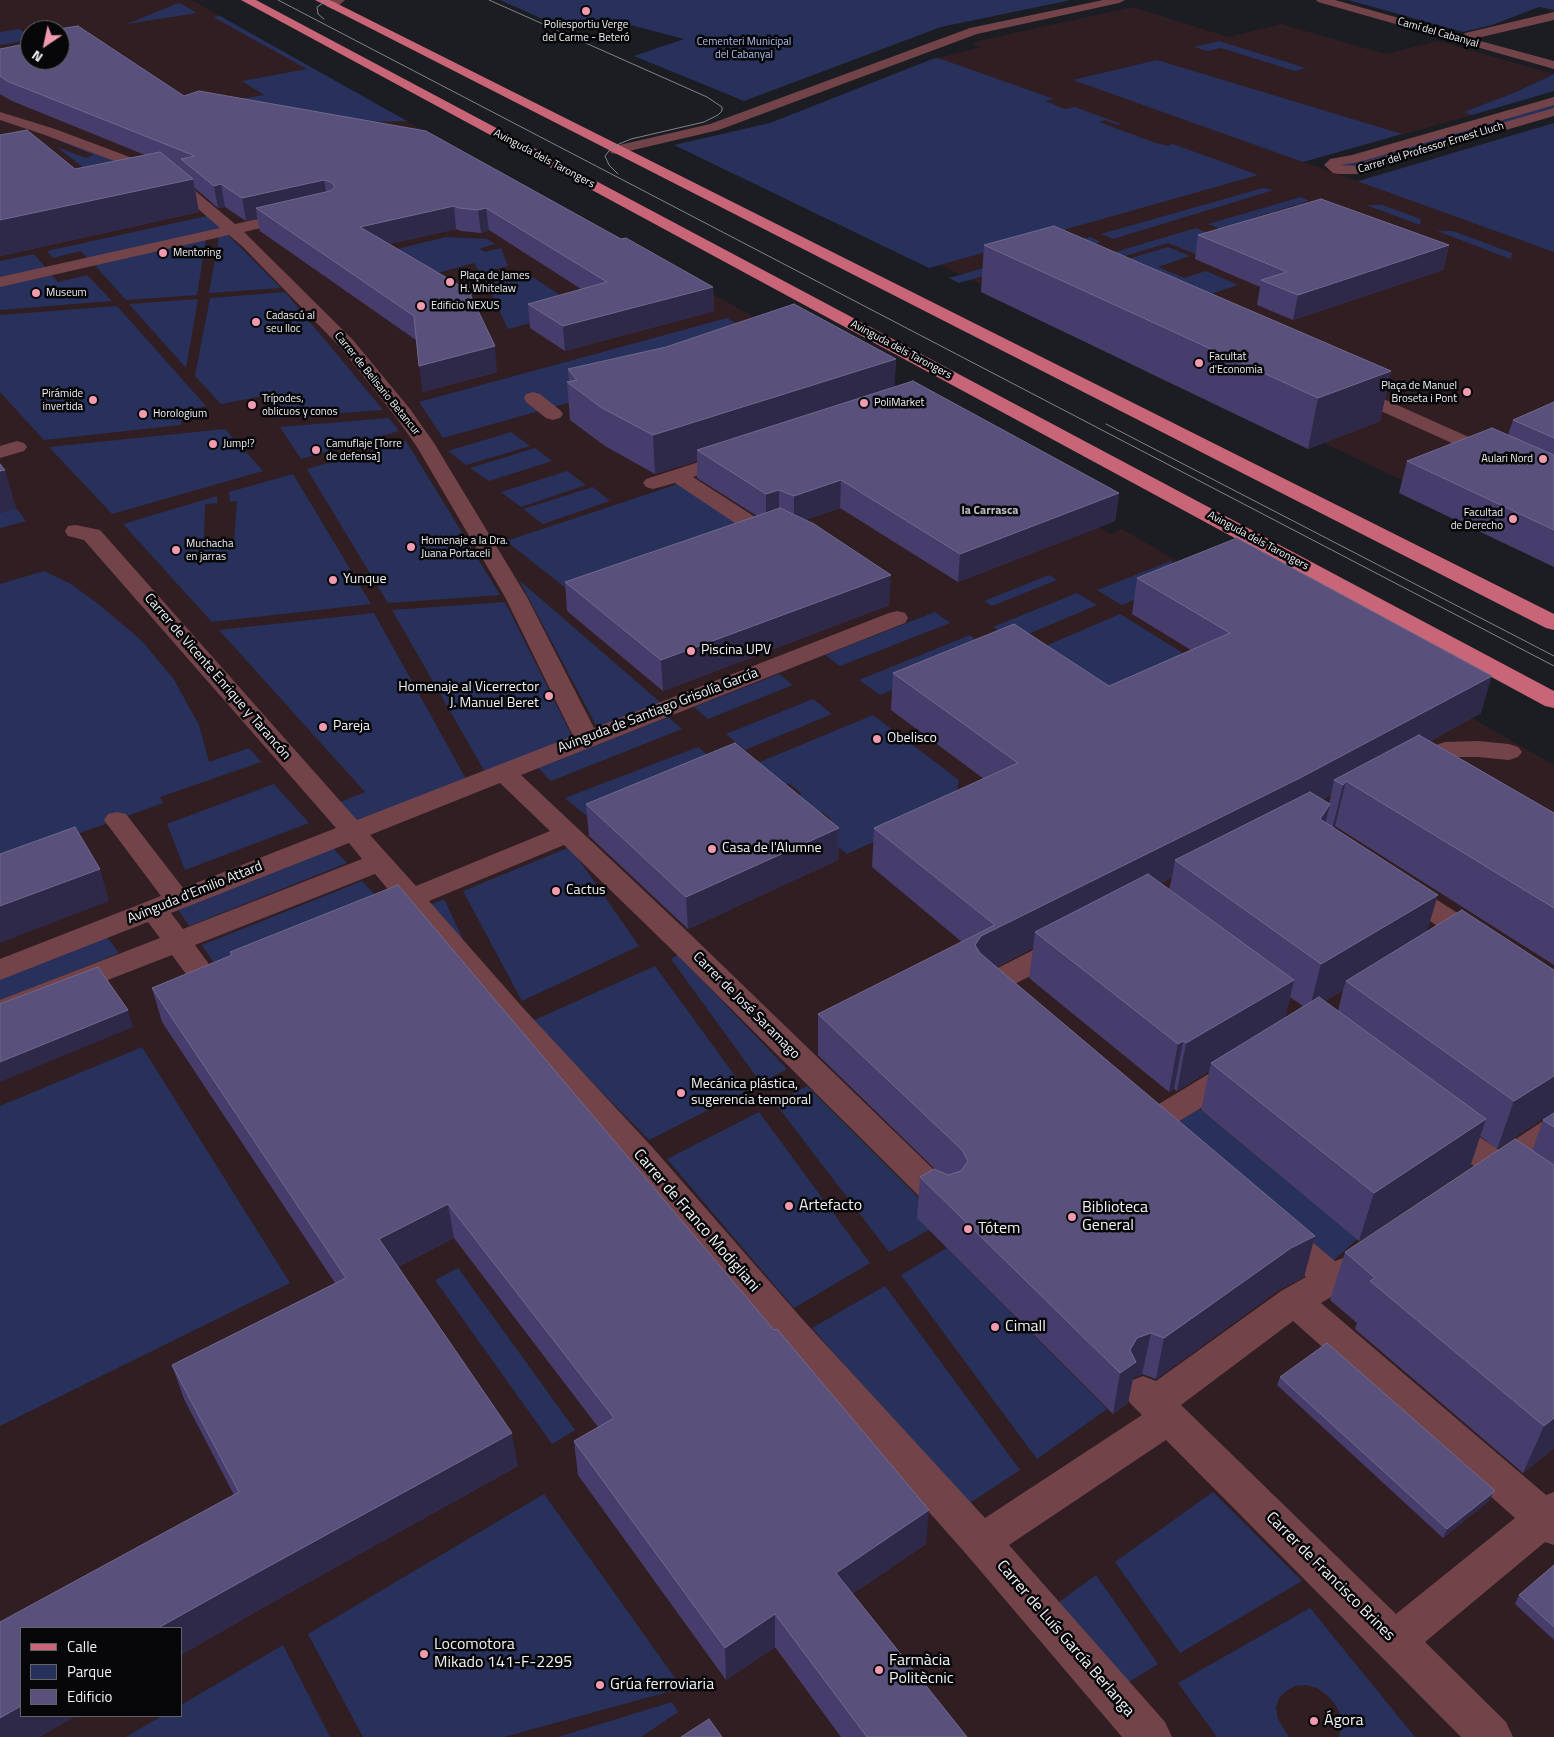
<!DOCTYPE html>
<meta charset="utf-8">
<style>
body{margin:0}
#map{position:relative;width:1554px;height:1737px;overflow:hidden;background:#1b1d23;font-family:"Titillium Web",sans-serif}
canvas{display:block}
.legend{position:absolute;left:20px;top:1627px;width:162px;height:90px;box-sizing:border-box;background:#07070a;border:1px solid #636468;margin:0;padding:6px 9px;list-style:none;font-size:15px;color:#eef0f4}
.legend li{display:flex;align-items:center;gap:10px;height:25px}
.legend b{width:25px;border:1px solid #636468}
.north{position:absolute;left:20px;top:20px;width:50px;height:50px;box-sizing:border-box;background:#07070a;border:1px solid #636468;border-radius:50%;rotate:214deg;font-size:14px;font-weight:700;line-height:20px;text-align:center;color:#eef0f4}
.north::after{content:'';display:block;margin:auto;width:18px;height:22px;background:#f29ab0;clip-path:polygon(50% 0,100% 100%,50% 72%,0 100%)}
</style>
<div id="map">
<canvas width="1554" height="1737"></canvas>
<ul class="legend">
<li><b style="height:6px;background:#c86577"></b>Calle</li>
<li><b style="height:14px;background:#27315b"></b>Parque</li>
<li><b style="height:14px;background:#59507c"></b>Edificio</li>
</ul>
<div class="north">N</div>
</div>
<script>
const context = document.querySelector('canvas').getContext('2d');
context.lineJoin = 'round';
function fillPath(path, color) { context.fillStyle = color; context.fill(path, 'evenodd'); }
const toPath = rows => new Path2D(rows.map(r => 'M' + r).join(''));
function strokePath(path, color, width, dash) { context.strokeStyle = color; context.lineWidth = width; context.lineCap = dash ? 'butt' : 'round'; context.setLineDash(dash || []); context.stroke(path); }
function write(font, color, halo, rows, align = 'center') {
  context.font = font + ' "Titillium Web",sans-serif'; context.lineWidth = 5; context.setLineDash([]); context.textBaseline = 'middle'; context.strokeStyle = halo; context.fillStyle = color; for (const [text, x, y, turn = 0] of rows) {
    context.save(); context.translate(x, y); context.rotate((+turn || 0) * Math.PI / 180); context.textAlign = isNaN(turn) ? turn : align; if (halo) context.strokeText(text, 0, 0); context.fillText(text, 0, 0); context.restore();
  }
}
fillPath(toPath([
 [0,0,192,0,1115,521,1099,527,1110,534,1122,529,1212,581,1231,573,1481,713,1472,718,1554,765,1554,1737,0,1737],
 [30,30,60,30,60,60,30,60],
 [21,1628,181,1628,181,1716,21,1716],
 [1133,7,1228,37,1281,24,1385,54,1438,41,1554,74,1516,92,1465,112,1472,115,1303,162,1357,181,1554,123,1554,559,1517,550,1481,532,1490,528,1435,510,1399,493,1414,486,1324,443,1308,449,1278,435,1251,412,1240,417,1211,403,1222,399,1186,382,1175,386,1148,373,1159,369,1126,353,1115,356,1089,344,1099,341,1068,326,1057,329,1033,317,1043,314,1013,299,1002,302,980,292,989,288,940,265,929,268,674,145,770,123,930,60,981,47,972,44,982,40]
]), '#311e23');
fillPath(toPath([
 [500,0,1071,0,941,27,744,101,634,56,684,39,608,19,565,29],
 [1348,0,1554,0,1554,10,1539,7,1492,25,1463,32],
 [180,3,197,13,127,24,176,4],
 [220,16,407,121,364,122,212,104,264,95,242,81,307,69,213,17],
 [19,29,30,36,30,40,0,45,0,32],
 [1219,41,1306,68,1295,71,1221,48,1208,51,1194,47],
 [935,58,944,60,1054,99,1045,101,1065,109,1075,107,1121,124,1118,125,1105,120,1099,122,1153,142,1167,146,1173,144,1258,175,929,268,674,145,770,123],
 [1157,60,1402,134,1303,162,1073,80],
 [1554,74,1554,91,1472,115,1464,112,1516,92],
 [1554,103,1554,110,1354,169,1346,169,1340,164],
 [1554,123,1554,252,1357,181,1359,181],
 [45,135,152,174,84,168,57,147,86,158,94,155],
 [1263,188,1274,190,1113,239,1101,234],
 [1301,197,1309,201,1253,218,1280,229,1245,239,1208,224],
 [1366,205,1382,205,1421,219,1420,225],
 [207,216,222,229,88,259,81,251,53,258,47,251],
 [1196,228,1232,243,1196,254,1168,243,1105,262,1095,258],
 [1437,231,1453,231,1512,253,1511,259],
 [228,235,281,288,209,293,219,237],
 [446,237,487,239,495,244,479,249,485,252,501,248,508,266,480,273,474,263,434,274,397,249],
 [1090,237,1101,242,959,283,949,278],
 [206,239,197,295,126,300,94,264],
 [1168,247,1190,256,1158,267,1184,278,1206,271,1238,285,1180,304,1105,266],
 [34,254,46,268,0,278,0,261],
 [525,272,560,295,575,311,508,329,488,286,497,280],
 [51,274,58,282,87,275,112,301,0,310,0,286],
 [285,292,383,410,275,418,263,396,221,404,195,376,210,298],
 [198,299,186,368,129,304],
 [117,306,206,406,183,411,181,425,44,440,0,392,0,315],
 [727,318,774,345,443,438,419,402],
 [389,418,399,431,301,459,280,427],
 [225,429,263,471,112,514,49,447],
 [511,432,530,446,466,465,448,451],
 [406,441,500,595,388,603,307,469],
 [535,448,552,461,489,481,470,468],
 [567,471,586,485,521,507,501,492],
 [293,474,371,604,212,622,123,524,217,496,217,503,205,504,204,538,215,543,234,541,237,501,230,502,229,492],
 [681,483,760,537,581,600,506,541],
 [593,487,610,501,543,524,523,509],
 [16,508,26,521,0,528,0,513],
 [1171,561,1196,575,1122,605,1097,590],
 [44,571,71,584,97,603,141,640,173,678,199,725,209,762,249,748,261,762,160,797,163,803,69,837,0,872,0,584],
 [1049,575,1057,580,992,606,984,601],
 [519,580,534,593,661,703,598,729],
 [1077,593,1097,605,1014,640,993,627],
 [505,602,573,738,485,772,392,610],
 [935,612,950,623,840,666,825,655],
 [374,613,466,779,357,820,352,817,340,802,365,792,219,630],
 [1120,614,1210,670,1141,701,1029,653],
 [970,635,990,650,880,695,859,680],
 [779,674,793,685,708,719,694,707],
 [813,699,832,714,745,750,726,734],
 [873,715,959,780,954,805,847,854,815,828,832,820,823,812,804,820,783,802,802,794,789,783,770,791,743,769],
 [668,717,682,729,551,781,538,768],
 [698,747,716,762,587,816,565,798],
 [274,784,309,823,185,870,167,824],
 [570,847,639,946,522,1001,463,891],
 [333,848,347,863,189,926,178,909],
 [362,881,381,901,218,969,202,945],
 [444,899,468,950,430,905],
 [107,937,119,953,0,1001,0,979],
 [678,955,787,1069,761,1083,671,959],
 [655,966,746,1091,649,1140,532,1021],
 [142,1047,290,1283,0,1426,0,1106],
 [807,1086,943,1222,889,1252,775,1103],
 [1192,1103,1357,1239,1330,1264,1165,1124],
 [759,1112,870,1263,794,1308,667,1159],
 [947,1248,1107,1409,1037,1459,901,1275],
 [458,1268,575,1430,552,1444,435,1280],
 [885,1286,1020,1470,967,1505,812,1328],
 [1213,1492,1302,1581,1180,1653,1115,1562],
 [544,1494,682,1688,504,1737,363,1737,308,1634],
 [1096,1575,1158,1664,1129,1682,1058,1603],
 [1310,1608,1415,1737,1339,1737,1343,1724,1341,1715,1335,1704,1327,1695,1317,1688,1306,1685,1295,1686,1286,1691,1279,1698,1276,1708,1278,1719,1289,1737,1217,1737,1178,1683],
 [283,1645,330,1737,126,1737,162,1716,181,1716,181,1705],
 [672,1702,678,1712,641,1737,558,1737]
]), '#27315b');
fillPath(toPath([
 [332,0,345,0,336,8,332,9,326,6,332,0],
 [1103,0,1125,0,1119,3,977,34,719,130,616,154,611,153,609,150,611,147,710,124,970,28,1103,0],
 [1316,0,1335,0,1463,36,1465,33,1554,12,1554,20,1473,39,1554,61,1554,69,1318,2,1316,0],
 [1554,97,1554,105,1359,162,1341,165,1357,166,1368,161,1554,108,1554,116,1378,167,1365,174,1338,174,1333,173,1324,165,1330,159,1352,155,1554,97],
 [0,112,55,129,175,174,235,224,294,211,299,213,302,216,299,219,244,232,353,340,410,409,434,443,527,597,594,728,889,613,897,611,905,613,908,618,905,623,521,775,690,934,957,1192,962,1201,957,1210,945,1214,933,1210,670,948,564,845,429,901,524,1009,653,1148,804,1321,985,1518,1142,1415,1130,1403,1124,1392,1130,1381,1143,1376,1156,1381,1281,1291,1306,1277,1268,1243,1263,1234,1268,1225,1280,1221,1292,1225,1335,1261,1346,1257,1358,1261,1363,1271,1358,1281,1321,1303,1546,1495,1554,1492,1554,1545,1545,1542,1425,1642,1506,1722,1513,1737,1461,1737,1166,1440,1009,1545,1165,1722,1172,1737,1122,1737,967,1555,778,1341,629,1166,502,1023,375,874,195,945,222,982,217,989,207,992,197,989,172,955,0,1022,0,1000,160,938,148,922,0,980,0,959,161,896,104,820,108,814,117,812,126,814,183,888,336,828,84,540,68,536,65,531,68,526,76,525,100,530,357,820,573,736,505,597,417,447,396,417,341,348,243,247,229,235,0,287,0,277,220,228,165,180,45,135,0,120,0,112],
 [500,783,550,831,416,886,370,835,500,783],
 [349,843,362,859,183,929,171,913,349,843],
 [1293,1321,1515,1518,1396,1614,1181,1405,1293,1321],
 [1350,384,1554,475,1554,489,1343,394,1341,390,1343,386,1350,384],
 [533,392,540,394,560,410,563,414,560,418,553,420,546,418,526,402,524,398,526,394,533,392],
 [17,441,24,443,27,447,24,451,0,458,0,446,17,441],
 [733,451,740,453,743,457,740,461,693,477,766,524,778,520,785,522,789,526,785,530,764,538,756,537,675,483,653,489,646,487,643,483,646,479,733,451],
 [1478,741,1509,744,1518,747,1522,752,1518,757,1509,760,1478,757,1448,757,1411,773,1402,770,1398,765,1402,760,1436,745,1445,742,1478,741],
 [1402,881,1412,884,1489,933,1493,940,1489,947,1479,949,1469,947,1392,896,1388,890,1392,884,1402,881],
 [1065,936,1075,939,1079,946,1075,953,1009,987,1015,995,1011,1002,1000,1005,989,1002,978,992,973,985,978,978,1055,939,1065,936],
 [1236,1061,1247,1064,1252,1072,1247,1080,1161,1132,1150,1136,1139,1132,1134,1124,1139,1116,1225,1064,1236,1061],
 [1445,1117,1456,1121,1499,1150,1543,1121,1554,1117,1554,1145,1523,1167,1554,1189,1554,1219,1542,1215,1495,1181,1483,1178,1479,1170,1434,1137,1429,1129,1434,1121,1445,1117]
]), '#73434a');
fillPath(toPath([
 [241,0,256,0,1554,691,1554,708,1545,706,241,0],
 [315,0,330,0,1554,614,1554,630,1546,628,315,0]
]), '#c86577');
strokePath(toPath([
 [278,0,1554,666],
 [489,0,707,97,722,107,722,111,718,115,704,122,631,139,612,147,605,156,609,165,618,174],
 [324,19,318,14,317,7,328,0],
 [1106,424,1554,656]
]), '#818388', 1);
fillPath(toPath([
 [0,49,184,96,621,239,713,287,714,311,565,351,530,328,528,304,581,289,489,230,481,233,461,231,456,229,389,244,471,297,497,372,423,392,416,340,260,231,257,218,246,221,225,207,218,208,195,188,199,212,0,256,0,135,75,169,145,155,12,101,0,94],
 [1198,235,1449,245,1443,270,1293,320,1257,305,1260,287,1195,259],
 [984,245,1391,371,1380,421,1308,449,981,292],
 [896,359,894,387,1119,493,1115,521,958,582,840,508,805,520,889,605,663,691,567,611,565,582,757,516,697,478,697,461,655,474,605,446,570,420,567,382,569,382,568,369],
 [1554,402,1554,567,1399,493,1407,461,1508,435,1513,420],
 [1137,578,1481,713,1430,741,1554,813,1554,965,1335,826,1334,828,1427,932,1554,970,1554,1448,1523,1473,1355,1329,1357,1323,1330,1300,1345,1252,1532,1151,1543,1120,1546,1118,1542,1119,1497,1149,1480,1136,1470,1167,1359,1241,1201,1110,1209,1071,1177,1091,1174,1089,1169,1092,1029,978,1033,948,996,967,1315,1236,1304,1277,1280,1289,1156,1379,1142,1374,1133,1378,1128,1403,1113,1414,917,1218,920,1177,937,1171,818,1055,818,1014,962,942,872,867,874,828,984,779,891,710,893,673,1109,686,1191,650,1132,614],
 [1331,795,1329,804,1322,800],
 [1172,877,1169,889,1161,883],
 [1343,990,1338,1011,1325,1001],
 [1290,997,1303,1006,1285,1018],
 [586,804,839,828,838,860,688,929,589,836],
 [230,952,926,1544,852,1594,967,1737,841,1737,775,1647,726,1680,578,1475,574,1441,598,1427,454,1238,398,1267,518,1466,264,1607,39,1737,0,1737,234,1495,184,1399,172,1365,335,1283,162,1022,152,988,231,956],
 [1280,1377,1490,1500,1443,1538,1277,1385],
 [1554,1565,1554,1640,1515,1604,1519,1595]
]), '#473d6d');
fillPath(toPath([
 [193,179,199,212,0,256,0,220],
 [324,180,328,202,256,208,257,218,246,221,242,198],
 [221,184,225,207,218,208,214,186],
 [454,206,456,229,363,250,360,227],
 [486,208,489,230,481,233,478,210],
 [1449,245,1443,270,1293,320,1298,295],
 [713,287,714,311,565,351,563,326],
 [495,346,497,372,423,392,419,366],
 [896,359,894,397,697,450,697,461,655,474,653,435],
 [1391,371,1380,421,1308,449,1318,398],
 [5,470,16,508,0,513,0,471],
 [841,480,840,508,794,524,794,496],
 [779,490,779,518,766,522,766,494],
 [1119,493,1115,521,958,582,960,554],
 [891,575,889,605,663,691,661,660],
 [1492,676,1481,713,1351,784,1346,781,1335,826,1332,830,1343,785,1334,780,1331,795,1291,816,1175,860,1172,877,1047,941,1035,932,1033,948,977,976,975,945,981,936],
 [1330,804,1319,850,1320,819],
 [839,828,838,860,688,929,686,897],
 [100,869,109,901,0,943,0,906],
 [1438,895,1424,941,1346,981,1343,990,1309,1011,1321,964],
 [1294,980,1283,1027,1211,1063,1209,1071,1177,1091,1186,1043],
 [128,1010,133,1027,0,1082,0,1062],
 [1183,1041,1174,1089,1169,1092,1178,1044],
 [1554,1076,1554,1116,1542,1119,1497,1149,1514,1101],
 [1486,1119,1470,1167,1359,1241,1374,1193],
 [448,1204,454,1238,386,1273,379,1239],
 [1315,1236,1304,1277,1280,1289,1156,1379,1164,1338,1291,1248],
 [1151,1333,1142,1374,1133,1378,1128,1403,1113,1414,1120,1373,1130,1350,1137,1338],
 [1554,1418,1554,1448,1523,1473,1544,1426],
 [512,1433,518,1466,264,1607,181,1655,181,1628,158,1628,253,1575],
 [1494,1490,1490,1500,1443,1538,1447,1529],
 [929,1510,926,1544,834,1606,836,1573],
 [775,1614,775,1647,726,1680,725,1648],
 [21,1706,21,1716,76,1716,39,1737,0,1737,0,1718]
]), '#2e2849');
const building = toPath([
 [78,26,184,96,199,91,426,131,621,239,626,238,713,287,563,326,528,304,607,282,486,208,478,210,459,208,454,206,360,227,471,292,471,296,495,346,419,366,414,316,256,208,330,191,335,187,331,182,324,180,242,198,221,184,214,186,181,159,195,156,7,81,0,76,0,49,30,43,30,60,60,60,60,30,52,30,78,26],
 [27,130,75,169,160,152,193,179,0,220,0,135,27,130],
 [1321,199,1449,245,1298,295,1261,280,1287,272,1198,235,1321,199],
 [1054,226,1391,371,1318,398,984,245,1054,226],
 [794,304,896,359,653,435,602,408,567,382,577,380,568,369,666,347,794,304],
 [913,381,1119,493,960,554,841,480,794,496,779,490,766,494,697,450,913,381],
 [1554,402,1554,438,1513,420,1554,402],
 [1492,428,1554,455,1554,530,1407,461,1492,428],
 [0,464,5,470,0,471,0,464],
 [780,508,814,524,891,575,661,660,565,582,780,508],
 [1237,538,1492,676,1300,778,981,936,975,945,980,953,994,965,1315,1236,1291,1248,1164,1338,1151,1333,1137,1338,1130,1350,1136,1362,1120,1373,920,1177,934,1169,948,1175,961,1171,968,1161,962,1150,818,1014,995,925,874,828,1018,763,893,673,1014,624,1109,686,1230,633,1137,578,1237,538],
 [1419,735,1554,813,1554,908,1346,781,1343,785,1334,780,1419,735],
 [735,743,839,828,686,897,586,804,735,743],
 [1310,792,1330,804,1320,819,1438,895,1321,964,1175,860,1310,792],
 [75,827,100,869,0,906,0,854,75,827],
 [1148,874,1294,980,1186,1043,1183,1041,1178,1044,1035,932,1148,874],
 [398,885,774,1330,777,1329,929,1510,836,1573,967,1737,867,1737,775,1614,725,1648,574,1441,614,1418,448,1204,379,1239,512,1433,253,1575,158,1628,21,1628,21,1706,0,1718,0,1622,239,1492,172,1365,346,1278,152,988,232,955,230,952,398,885],
 [1462,910,1554,970,1554,1076,1514,1101,1346,981,1462,910],
 [98,967,128,1010,0,1062,0,1004,98,967],
 [1319,997,1486,1119,1374,1193,1211,1063,1319,997],
 [1554,1113,1554,1127,1543,1120,1554,1113],
 [1515,1139,1554,1165,1554,1418,1544,1426,1370,1281,1375,1278,1345,1252,1515,1139],
 [1327,1343,1494,1490,1494,1492,1447,1529,1280,1377,1327,1343],
 [1554,1565,1554,1627,1519,1595,1554,1565],
 [709,1719,722,1737,681,1737,709,1719]
]);
fillPath(building, '#59507c');
strokePath(building, '#70698e', 1);
for (const [x, y, r, color] of [
 [586,11,5,"#f29ab0"],
 [163,253,5,"#f29ab0"],
 [450,282,5,"#f29ab0"],
 [36,293,5,"#f29ab0"],
 [421,306,5,"#f29ab0"],
 [256,322,5,"#f29ab0"],
 [1199,363,5,"#f29ab0"],
 [1467,392,5,"#f29ab0"],
 [93,400,5,"#f29ab0"],
 [864,403,5,"#f29ab0"],
 [252,405,5,"#f29ab0"],
 [143,414,5,"#f29ab0"],
 [213,444,5,"#f29ab0"],
 [316,450,5,"#f29ab0"],
 [1543,459,5,"#f29ab0"],
 [1513,519,5,"#f29ab0"],
 [411,547,5,"#f29ab0"],
 [176,550,5,"#f29ab0"],
 [333,580,5,"#f29ab0"],
 [691,651,5,"#f29ab0"],
 [549,696,5,"#f29ab0"],
 [323,727,5,"#f29ab0"],
 [877,739,5,"#f29ab0"],
 [712,849,5,"#f29ab0"],
 [556,891,5,"#f29ab0"],
 [681,1093,5,"#f29ab0"],
 [789,1206,5,"#f29ab0"],
 [1072,1217,5,"#f29ab0"],
 [968,1229,5,"#f29ab0"],
 [995,1327,5,"#f29ab0"],
 [424,1654,5,"#f29ab0"],
 [879,1670,5,"#f29ab0"],
 [600,1685,5,"#f29ab0"],
 [1314,1721,5,"#f29ab0"]
]) { const dot = new Path2D(); dot.arc(x, y, r, 0, 2 * Math.PI); context.fillStyle = color; context.fill(dot); strokePath(dot, '#07070a', 2); }
write('11px', '#eef0f4', '#07070a', [
 ["Poliesportiu Verge",586,25,"center"],
 ["del Carme - Beteró",586,38,"center"],
 ["Mentoring",173,253],
 ["Plaça de James",460,276],
 ["H. Whitelaw",460,289],
 ["Museum",46,293],
 ["Edificio NEXUS",431,306],
 ["Cadascú al",266,316],
 ["seu lloc",266,329],
 ["Facultat",1209,357],
 ["d'Economia",1209,370],
 ["Plaça de Manuel",1457,386,"right"],
 ["Broseta i Pont",1457,399,"right"],
 ["Pirámide",83,394,"right"],
 ["invertida",83,407,"right"],
 ["Trípodes,",262,399],
 ["oblicuos y conos",262,412],
 ["PoliMarket",874,403],
 ["Horologium",153,414],
 ["Jump!?",223,444],
 ["Camuflaje [Torre",326,444],
 ["de defensa]",326,457],
 ["Aulari Nord",1533,459,"right"],
 ["Facultad",1503,513,"right"],
 ["de Derecho",1503,526,"right"],
 ["Homenaje a la Dra.",421,541],
 ["Juana Portaceli",421,554],
 ["Muchacha",186,544],
 ["en jarras",186,557]
], 'left');
write('11px', '#eef0f4', '#07070a', [
 ["Camí del Cabanyal",1438,33,16],
 ["Carrer del Professor Ernest Lluch",1431,148,-17],
 ["Avinguda dels Tarongers",544,159,28],
 ["Avinguda dels Tarongers",901,350,28],
 ["Carrer de Belisario Betancur",377,384,51],
 ["Avinguda dels Tarongers",1258,541,28]
]);
write('11px', '#b0bff0', '#07070a', [
 ["Cementeri Municipal",744,42],
 ["del Cabanyal",744,55]
]);
write('bold 12px', '#bcbec6', '#07070a', [
 ["la Carrasca",990,511]
]);
write('14px', '#eef0f4', '#07070a', [
 ["Yunque",343,580],
 ["Piscina UPV",701,651],
 ["Homenaje al Vicerrector",539,688,"right"],
 ["J. Manuel Beret",539,704,"right"],
 ["Pareja",333,727],
 ["Obelisco",887,739],
 ["Casa de l'Alumne",722,849],
 ["Cactus",566,891],
 ["Mecánica plástica,",691,1085],
 ["sugerencia temporal",691,1101]
], 'left');
write('14px', '#eef0f4', '#07070a', [
 ["Carrer de Vicente Enrique y Tarancón",217,677,49],
 ["Avinguda de Santiago Grisolía García",658,711,-21],
 ["Avinguda d'Emilio Attard",195,893,-22],
 ["Carrer de José Saramago",746,1006,45]
]);
write('16px', '#eef0f4', '#07070a', [
 ["Artefacto",799,1206],
 ["Biblioteca",1082,1208],
 ["General",1082,1226],
 ["Tótem",978,1229],
 ["Cimall",1005,1327],
 ["Locomotora",434,1645],
 ["Mikado 141-F-2295",434,1663],
 ["Farmàcia",889,1661],
 ["Politècnic",889,1679],
 ["Grúa ferroviaria",610,1685],
 ["Ágora",1324,1721]
], 'left');
write('16px', '#eef0f4', '#07070a', [
 ["Carrer de Franco Modigliani",696,1221,49],
 ["Carrer de Francisco Brines",1330,1577,45],
 ["Carrer de Luís García Berlanga",1065,1639,49]
]);
</script>
